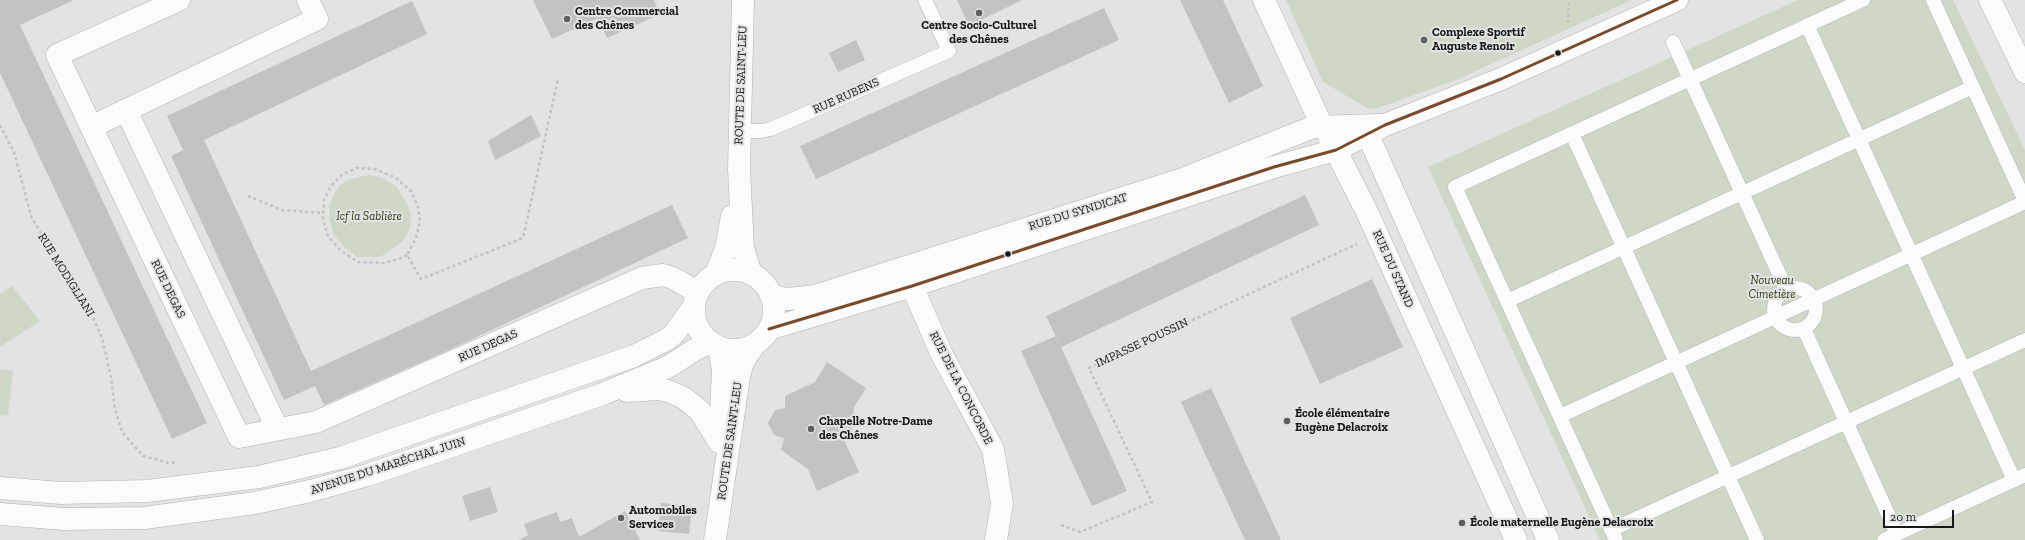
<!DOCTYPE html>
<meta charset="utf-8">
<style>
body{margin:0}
#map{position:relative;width:2025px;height:540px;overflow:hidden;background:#e3e3e4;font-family:"Zilla Slab",serif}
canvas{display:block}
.scale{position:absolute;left:1883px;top:510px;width:71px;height:18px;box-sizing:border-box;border:2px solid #161717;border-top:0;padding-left:5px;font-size:12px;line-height:14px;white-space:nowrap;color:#161717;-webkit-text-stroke:3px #e2e3e5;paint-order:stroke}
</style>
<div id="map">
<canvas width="2025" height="540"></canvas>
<div class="scale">20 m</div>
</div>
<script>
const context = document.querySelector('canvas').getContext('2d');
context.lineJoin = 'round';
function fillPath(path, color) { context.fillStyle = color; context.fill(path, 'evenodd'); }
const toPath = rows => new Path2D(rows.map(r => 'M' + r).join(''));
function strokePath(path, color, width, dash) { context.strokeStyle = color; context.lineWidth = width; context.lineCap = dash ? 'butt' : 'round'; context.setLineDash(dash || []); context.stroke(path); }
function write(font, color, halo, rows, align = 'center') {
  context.font = font + ' "Zilla Slab",serif'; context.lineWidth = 4; context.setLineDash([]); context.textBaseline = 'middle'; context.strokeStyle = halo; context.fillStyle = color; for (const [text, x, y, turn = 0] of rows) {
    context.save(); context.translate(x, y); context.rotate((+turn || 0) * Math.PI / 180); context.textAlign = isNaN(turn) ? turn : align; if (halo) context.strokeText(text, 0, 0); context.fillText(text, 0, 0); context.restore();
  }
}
fillPath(toPath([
 [1286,0,1632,0,1456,80,1378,108,1369,109,1323,82],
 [1798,0,1953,0,2025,150,2025,540,1600,540,1428,167],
 [368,175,380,177,396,186,408,206,411,216,410,229,402,242,380,257,357,257,344,247,334,235,330,222,329,206,334,194,340,185,348,180],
 [12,286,40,321,0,347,0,294],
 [0,369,13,371,8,416,0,415]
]), '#cfd8c7');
fillPath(toPath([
 [0,0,74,0,20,25,207,423,172,439,0,73],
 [533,0,654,0,660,14,607,38,598,18,552,39],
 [957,0,1022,0,969,26],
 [1180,0,1223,0,1263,86,1229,103],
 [412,1,427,34,204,140,311,371,672,205,688,238,449,350,324,405,315,386,284,400,171,156,183,150,167,116],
 [1104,8,1119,40,816,179,800,146],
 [856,40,865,60,838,72,829,53],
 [531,115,541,136,495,160,488,141],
 [1305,195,1319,225,1061,347,1046,316],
 [1372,279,1403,347,1320,384,1290,318],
 [1056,336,1127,491,1092,506,1021,351],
 [827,362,866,388,854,407,851,437,844,440,859,472,817,491,808,469,781,450,784,438,774,435,768,423,775,410,785,408,785,396,815,382],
 [1211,388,1281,540,1245,540,1181,402],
 [490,487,498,512,470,521,462,496],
 [661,503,692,506,689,534,658,531],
 [625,511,640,540,519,540,528,535,524,524,557,512,560,522,572,518,579,537]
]), '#c3c3c4');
const lane = toPath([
 [1933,0,2025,201],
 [1807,25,2014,480],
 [1673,42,1786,289],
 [739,131,761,131,771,129,949,51,925,0],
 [1572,134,1757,540],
 '1774 309a21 21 0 1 1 42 0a21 21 0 1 1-42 0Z',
 [1507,301,1973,87],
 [1804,329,1897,534],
 [1560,416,2025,202],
 [1611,530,2025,340],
 [1616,540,1455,187,1863,0],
 [1884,540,2025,475]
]);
const street = toPath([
 [179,0,57,55,239,437,316,422,642,278,663,275,673,278,697,292],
 [1264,0,1322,126],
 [1990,0,2025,72],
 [126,110,277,428],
 [91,127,317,19,308,0],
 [912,286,942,355,993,449,1002,503,996,540]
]);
const secondary = toPath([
 [743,0,739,169,743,248,751,274],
 [1364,126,1548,540],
 [1329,137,1367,212,1516,540],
 '694 310a40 40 0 1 1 80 0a40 40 0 1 1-80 0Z',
 [716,274,726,248,732,216],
 [770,294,781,298,789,299,815,296,1183,179,1313,127,1380,125],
 [769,329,912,286,1274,167,1336,150,1385,125,1501,79,1677,0],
 [719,348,723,370,721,414],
 [627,391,658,389,668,391,684,398,700,411,719,442],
 [0,488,61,493,147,491,259,477,340,458,634,356,666,340,674,334,693,307],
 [0,514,64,519,144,518,255,503,310,491,368,475,600,395,668,367,696,349,710,343],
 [715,540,739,377,743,362,754,345]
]);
strokePath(lane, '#b2b2b2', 15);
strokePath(street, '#b2b2b2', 23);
strokePath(secondary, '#b2b2b2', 23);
strokePath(toPath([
 [588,0,596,19],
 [1568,23,1569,0],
 [0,125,14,152,31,216,61,269,91,313,102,338,111,377,115,409,122,432,143,456,169,463,178,462],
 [248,196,282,210,323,213],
 [407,255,402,258,384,263,358,262,340,250,328,236,323,220,324,200,331,186,342,175,356,168,375,169,396,178,411,191,418,207,420,221,416,238,407,255,421,279,523,238,558,79],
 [1061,525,1080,532,1152,502,1089,368,1357,244]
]), '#c2c2c3', 2.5, [3, 3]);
strokePath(lane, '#fbfbfb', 14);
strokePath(street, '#fbfbfb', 22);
strokePath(secondary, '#fbfbfb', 22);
strokePath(toPath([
 [769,329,912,286,1274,167,1336,150,1385,125,1501,79,1677,0]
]), '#7a4b2a', 3);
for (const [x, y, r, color] of [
 [979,13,4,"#5e5e5f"],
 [567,19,4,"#5e5e5f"],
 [1424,40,4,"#5e5e5f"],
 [1558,53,3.5,"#161717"],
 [1008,254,3.5,"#161717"],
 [1287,421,4,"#5e5e5f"],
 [811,429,4,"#5e5e5f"],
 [621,518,4,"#5e5e5f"],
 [1462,523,4,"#5e5e5f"]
]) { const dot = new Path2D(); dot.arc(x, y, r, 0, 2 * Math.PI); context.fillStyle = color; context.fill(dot); strokePath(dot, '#e2e3e5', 1.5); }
write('bold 12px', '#161717', '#e2e3e5', [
 ["Centre Commercial",575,12],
 ["des Chênes",575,26],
 ["Centre Socio-Culturel",979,26,"center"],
 ["des Chênes",979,40,"center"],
 ["Complexe Sportif",1432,33],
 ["Auguste Renoir",1432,47],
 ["École élémentaire",1295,414],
 ["Eugène Delacroix",1295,428],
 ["Chapelle Notre-Dame",819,422],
 ["des Chênes",819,436],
 ["Automobiles",629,511],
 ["Services",629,525],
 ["École maternelle Eugène Delacroix",1470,523]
], 'left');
write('12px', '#161717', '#e2e3e5', [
 ["ROUTE DE SAINT-LEU",741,85,-88],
 ["RUE RUBENS",846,96,-24],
 ["RUE DU SYNDICAT",1078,212,-17],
 ["RUE DU STAND",1393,269,66],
 ["RUE MODIGLIANI",66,275,58],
 ["RUE DEGAS",168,289,64],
 ["IMPASSE POUSSIN",1142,343,-25],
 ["RUE DEGAS",488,346,-24],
 ["RUE DE LA CONCORDE",961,388,63],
 ["ROUTE DE SAINT-LEU",730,441,-82],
 ["AVENUE DU MARÉCHAL JUIN",388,466,-18]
]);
write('italic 12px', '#29400b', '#e2e3e5', [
 ["Icf la Sablière",369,217],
 ["Nouveau",1772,281],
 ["Cimetière",1772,295]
]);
</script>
